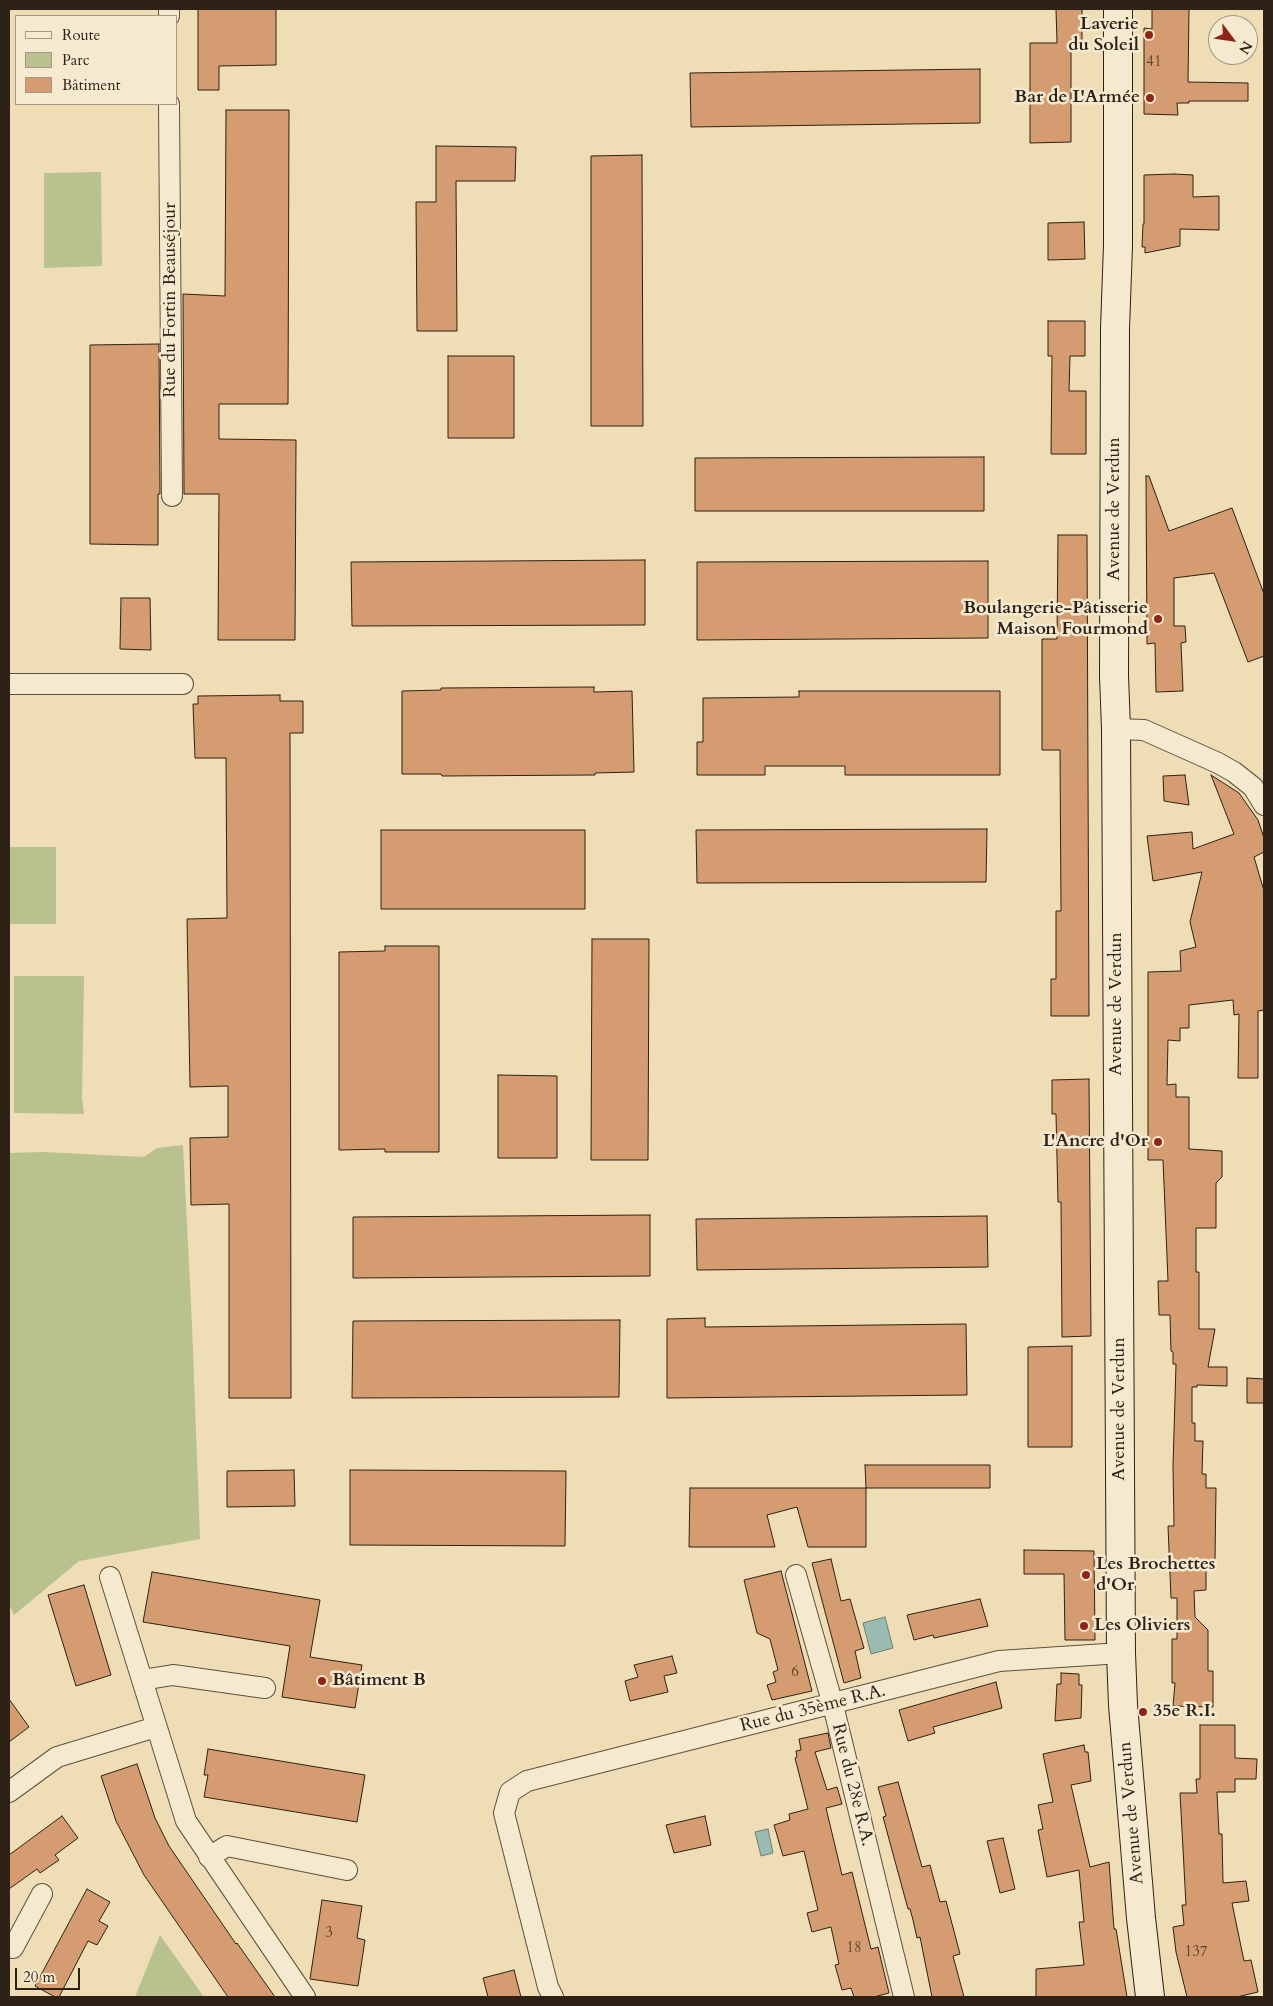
<!DOCTYPE html>
<meta charset="utf-8">
<style>
body{margin:0}
#map{position:relative;width:1273px;height:2006px;overflow:hidden;background:#efddb6;font-family:Cardo,serif}
canvas{display:block}
.frame{position:absolute;inset:0;border:10px solid #2d2215;pointer-events:none}
.legend{position:absolute;left:15px;top:15px;width:162px;height:90px;box-sizing:border-box;background:#f5e9d0;border:1px solid #a59985;margin:0;padding:6px 9px;list-style:none;font-size:15px;color:#2d2215}
.legend li{display:flex;align-items:center;gap:10px;height:25px}
.legend b{width:25px;border:1px solid #a59985}
.north{position:absolute;left:1208px;top:15px;width:50px;height:50px;box-sizing:border-box;background:#f5e9d0;border:1px solid #a59985;border-radius:50%;rotate:121deg;font-size:14px;font-weight:700;line-height:20px;text-align:center;color:#2d2215}
.north::after{content:'';display:block;margin:auto;width:18px;height:22px;background:#8f2418;clip-path:polygon(50% 0,100% 100%,50% 72%,0 100%)}
.scale{position:absolute;left:15px;top:1968px;width:65px;height:22px;box-sizing:border-box;border:2px solid #2d2215;border-top:0;padding-left:6px;font-size:15px;line-height:18px;white-space:nowrap;color:#2d2215;-webkit-text-stroke:4px #f5e9d0;paint-order:stroke}
</style>
<div id="map">
<canvas width="1273" height="2006"></canvas>
<div class="frame"></div>
<ul class="legend">
<li><b style="height:6px;background:#f5e9d0"></b>Route</li>
<li><b style="height:14px;background:#b9c18e"></b>Parc</li>
<li><b style="height:14px;background:#d49c70"></b>Bâtiment</li>
</ul>
<div class="north">N</div>
<div class="scale">20 m</div>
</div>
<script>
const context = document.querySelector('canvas').getContext('2d');
context.lineJoin = 'round';
function fillPath(path, color) { context.fillStyle = color; context.fill(path, 'evenodd'); }
const toPath = rows => new Path2D(rows.map(r => 'M' + r).join(''));
function strokePath(path, color, width, dash) { context.strokeStyle = color; context.lineWidth = width; context.lineCap = dash ? 'butt' : 'round'; context.setLineDash(dash || []); context.stroke(path); }
function write(font, color, halo, rows, align = 'center') {
  context.font = font + ' Cardo,serif'; context.lineWidth = 5; context.setLineDash([]); context.textBaseline = 'middle'; context.strokeStyle = halo; context.fillStyle = color; for (const [text, x, y, turn = 0] of rows) {
    context.save(); context.translate(x, y); context.rotate((+turn || 0) * Math.PI / 180); context.textAlign = isNaN(turn) ? turn : align; if (halo) context.strokeText(text, 0, 0); context.fillText(text, 0, 0); context.restore();
  }
}
fillPath(toPath([
 [101,172,102,266,44,268,44,173],
 [9,847,56,847,56,924,9,924],
 [14,976,84,976,82,1098,84,1114,14,1113],
 [183,1145,192,1324,200,1539,79,1561,14,1615,9,1605,9,1153,43,1152,144,1157,157,1148],
 [160,1935,204,1997,135,1997]
]), '#b9c18e');
const water = toPath([
 [885,1617,893,1648,871,1654,863,1623,885,1617],
 [768,1829,773,1853,761,1856,755,1832,768,1829]
]);
fillPath(water, '#9abbb2');
strokePath(water, '#6e7e73', 1);
const building = toPath([
 [198,9,276,9,276,65,219,66,219,90,198,90,198,9],
 [1056,9,1082,9,1082,43,1071,43,1071,142,1030,143,1030,43,1057,43,1056,9],
 [1152,9,1189,9,1188,82,1248,83,1248,101,1189,101,1189,103,1177,103,1178,115,1144,114,1144,28,1152,29,1152,9],
 [980,69,980,123,691,127,690,73,980,69],
 [226,110,289,110,288,404,219,404,219,439,296,440,295,640,218,640,219,494,184,494,183,294,225,296,226,110],
 [436,146,516,147,515,181,456,181,457,331,417,331,416,202,436,202,436,146],
 [642,155,643,426,591,426,591,156,642,155],
 [1174,174,1193,175,1193,197,1219,196,1219,230,1180,229,1180,246,1145,253,1145,247,1142,247,1143,224,1144,224,1144,175,1174,174],
 [1084,222,1085,259,1048,260,1048,223,1084,222],
 [1048,321,1085,321,1085,356,1070,356,1069,391,1086,391,1086,454,1051,454,1052,356,1048,356,1048,321],
 [159,344,160,494,158,494,158,545,90,544,90,345,159,344],
 [448,356,514,356,514,438,448,438,448,356],
 [984,457,984,511,695,511,695,458,984,457],
 [1146,476,1149,476,1169,531,1232,508,1264,594,1264,656,1248,662,1214,573,1174,578,1174,626,1185,626,1186,642,1181,643,1183,691,1156,692,1155,643,1147,644,1146,476],
 [1058,535,1087,535,1089,1016,1051,1016,1051,979,1056,979,1056,911,1061,911,1060,750,1042,750,1042,639,1057,639,1058,535],
 [645,560,645,625,352,626,351,562,645,560],
 [988,561,988,638,697,640,697,562,988,561],
 [121,598,150,598,151,650,120,649,121,598],
 [594,687,594,692,632,691,634,772,595,773,595,775,442,776,441,774,402,774,402,691,441,690,441,688,594,687],
 [799,691,1000,691,1000,775,845,775,845,766,765,766,765,775,697,775,697,742,703,742,703,698,799,697,799,691],
 [280,695,280,701,303,701,303,733,290,733,291,1398,229,1398,229,1204,191,1205,190,1138,228,1137,228,1086,190,1087,187,919,227,918,226,758,195,758,193,704,198,704,198,696,280,695],
 [1185,775,1189,805,1164,801,1163,776,1185,775],
 [1211,775,1239,793,1258,820,1264,838,1264,852,1254,857,1264,891,1264,1010,1258,1011,1258,1078,1238,1078,1239,1014,1234,1015,1233,1000,1189,1005,1189,1028,1180,1028,1180,1041,1168,1040,1167,1085,1176,1084,1176,1097,1189,1097,1189,1149,1222,1151,1222,1177,1216,1183,1216,1228,1196,1228,1196,1272,1199,1272,1199,1329,1215,1329,1208,1367,1227,1367,1227,1386,1197,1385,1197,1387,1192,1387,1192,1423,1195,1423,1195,1441,1203,1441,1202,1474,1206,1474,1206,1488,1216,1488,1215,1559,1206,1567,1206,1590,1194,1591,1195,1617,1208,1630,1208,1671,1213,1671,1213,1707,1173,1706,1175,1683,1172,1683,1172,1639,1177,1639,1177,1598,1171,1598,1168,1526,1174,1526,1173,1466,1176,1364,1173,1364,1173,1352,1171,1351,1170,1315,1159,1315,1158,1281,1168,1281,1163,1160,1148,1160,1148,972,1181,971,1180,951,1196,947,1190,922,1202,872,1153,881,1147,836,1192,832,1193,849,1234,834,1211,775],
 [987,829,986,882,697,883,696,830,987,829],
 [381,830,585,830,585,909,381,909,381,830],
 [592,939,649,939,648,1160,591,1160,592,939],
 [385,946,439,946,439,1152,385,1152,385,1149,339,1150,339,952,385,951,385,946],
 [498,1075,557,1076,557,1158,498,1158,498,1075],
 [1089,1079,1091,1336,1062,1337,1061,1202,1058,1202,1056,1114,1052,1114,1052,1080,1089,1079],
 [650,1215,650,1276,353,1278,353,1217,650,1215],
 [987,1216,988,1267,697,1270,696,1219,987,1216],
 [705,1318,705,1327,966,1324,967,1395,667,1398,667,1319,705,1318],
 [620,1320,619,1397,352,1398,353,1321,620,1320],
 [1072,1346,1072,1447,1028,1447,1028,1347,1072,1346],
 [1247,1378,1264,1379,1264,1403,1247,1403,1247,1378],
 [865,1465,990,1465,990,1488,866,1488,865,1465],
 [294,1470,295,1506,227,1507,227,1471,294,1470],
 [350,1470,566,1471,565,1546,350,1545,350,1470],
 [690,1488,866,1488,866,1547,808,1547,797,1507,767,1515,775,1547,689,1547,690,1488],
 [1024,1550,1094,1551,1095,1640,1065,1640,1064,1574,1024,1574,1024,1550],
 [831,1559,841,1601,850,1599,864,1648,855,1651,861,1678,844,1683,812,1563,831,1559],
 [781,1571,812,1691,772,1700,767,1685,776,1682,773,1672,778,1670,770,1639,757,1633,744,1580,781,1571],
 [152,1572,320,1600,310,1657,362,1665,355,1708,282,1697,290,1646,143,1622,152,1572],
 [84,1585,111,1675,76,1686,48,1595,84,1585],
 [980,1599,988,1626,934,1638,933,1635,914,1640,907,1615,980,1599],
 [672,1656,677,1673,664,1676,668,1692,630,1701,625,1681,638,1677,634,1665,672,1656],
 [1061,1673,1079,1674,1079,1685,1082,1685,1081,1718,1055,1721,1057,1684,1061,1684,1061,1673],
 [996,1682,1002,1708,933,1727,935,1733,908,1741,899,1710,996,1682],
 [9,1699,29,1727,9,1742,9,1699],
 [1200,1725,1235,1725,1235,1758,1257,1759,1256,1779,1235,1779,1235,1792,1217,1792,1219,1834,1222,1834,1223,1883,1246,1881,1249,1901,1232,1903,1244,1961,1251,1960,1258,1992,1237,1997,1187,1997,1176,1952,1173,1927,1184,1925,1182,1905,1186,1905,1180,1793,1197,1793,1196,1779,1200,1779,1200,1725],
 [828,1733,831,1748,815,1752,827,1790,837,1787,842,1804,826,1808,842,1875,852,1872,871,1949,878,1947,889,1993,874,1997,854,1997,851,1988,842,1990,835,1965,839,1964,831,1927,812,1932,807,1913,818,1910,804,1851,783,1856,774,1825,790,1820,789,1814,808,1809,795,1758,797,1757,796,1751,801,1750,799,1739,828,1733],
 [1084,1745,1085,1752,1088,1752,1091,1781,1071,1785,1090,1867,1109,1862,1114,1929,1116,1929,1127,1997,1036,1997,1036,1969,1084,1965,1079,1922,1084,1922,1079,1870,1047,1877,1038,1830,1043,1829,1038,1805,1053,1802,1043,1754,1084,1745],
 [208,1749,365,1775,357,1822,204,1797,208,1775,204,1775,208,1749],
 [137,1764,155,1818,169,1846,236,1944,237,1943,275,1997,228,1997,144,1875,116,1821,101,1776,137,1764],
 [898,1782,922,1867,930,1865,940,1902,946,1901,960,1954,953,1956,964,1997,932,1997,920,1937,917,1938,913,1920,910,1909,908,1909,883,1817,886,1816,878,1787,898,1782],
 [62,1816,78,1838,55,1855,59,1860,40,1873,37,1869,9,1889,9,1855,62,1816],
 [705,1816,711,1845,674,1853,666,1825,705,1816],
 [1003,1838,1015,1889,1000,1893,987,1841,1003,1838],
 [87,1889,110,1902,99,1921,108,1926,97,1945,88,1941,59,1997,55,1997,35,1986,87,1889],
 [322,1900,362,1906,357,1938,365,1940,358,1986,310,1979,322,1900],
 [514,1970,521,1997,488,1997,483,1978,514,1970]
]);
fillPath(building, '#d49c70');
strokePath(building, '#2d2215', 1);
const minor = toPath([
 [169,9,169,16],
 [169,104,172,496],
 [9,684,183,684],
 [1116,729,1144,730,1218,763,1234,772,1253,787,1264,805],
 [796,1575,833,1705,904,1997],
 [110,1577,186,1821,305,1997],
 [142,1680,173,1675,265,1688],
 [9,1792,57,1757,156,1727],
 [209,1857,227,1846,347,1870],
 [13,1948,42,1894],
 [553,1997,548,1987,504,1813,510,1792,527,1781,999,1661,1121,1653]
]);
const secondary = toPath([
 [1118,9,1118,245,1115,329,1114,676,1116,729,1121,1653,1123,1705,1141,1918,1150,1997]
]);
strokePath(minor, '#5e513d', 22);
strokePath(secondary, '#2d2215', 30);
strokePath(minor, '#f5e9d0', 20);
strokePath(secondary, '#f5e9d0', 28);
for (const [x, y, r, color] of [
 [1149,35,5,"#8f2418"],
 [1150,98,5,"#8f2418"],
 [1158,619,5,"#8f2418"],
 [1158,1142,5,"#8f2418"],
 [1086,1575,5,"#8f2418"],
 [1084,1626,5,"#8f2418"],
 [322,1681,5,"#8f2418"],
 [1143,1712,5,"#8f2418"]
]) { const dot = new Path2D(); dot.arc(x, y, r, 0, 2 * Math.PI); context.fillStyle = color; context.fill(dot); strokePath(dot, '#f5e9d0', 2); }
write('15px', '#57402c', null, [
 ["41",1154,63],
 ["6",795,1673],
 ["3",329,1934],
 ["18",854,1949],
 ["137",1196,1953]
]);
write('bold 18px', '#2d2215', '#f5e9d0', [
 ["Laverie",1139,25],
 ["du Soleil",1139,46],
 ["Bar de L'Armée",1140,98],
 ["Boulangerie-Pâtisserie",1148,609],
 ["Maison Fourmond",1148,630],
 ["L'Ancre d'Or",1148,1142],
 ["Les Brochettes",1096,1565,"left"],
 ["d'Or",1096,1586,"left"],
 ["Les Oliviers",1094,1626,"left"],
 ["Bâtiment B",332,1681,"left"],
 ["35e R.I.",1153,1712,"left"]
], 'right');
write('18px', '#2d2215', '#f5e9d0', [
 ["Rue du Fortin Beauséjour",171,300,-90],
 ["Avenue de Verdun",1115,509,-90],
 ["Avenue de Verdun",1117,1004,-90],
 ["Avenue de Verdun",1120,1409,-90],
 ["Rue du 35ème R.A.",813,1709,-14],
 ["Rue du 28e R.A.",852,1785,76],
 ["Avenue de Verdun",1132,1813,-95]
]);
</script>
